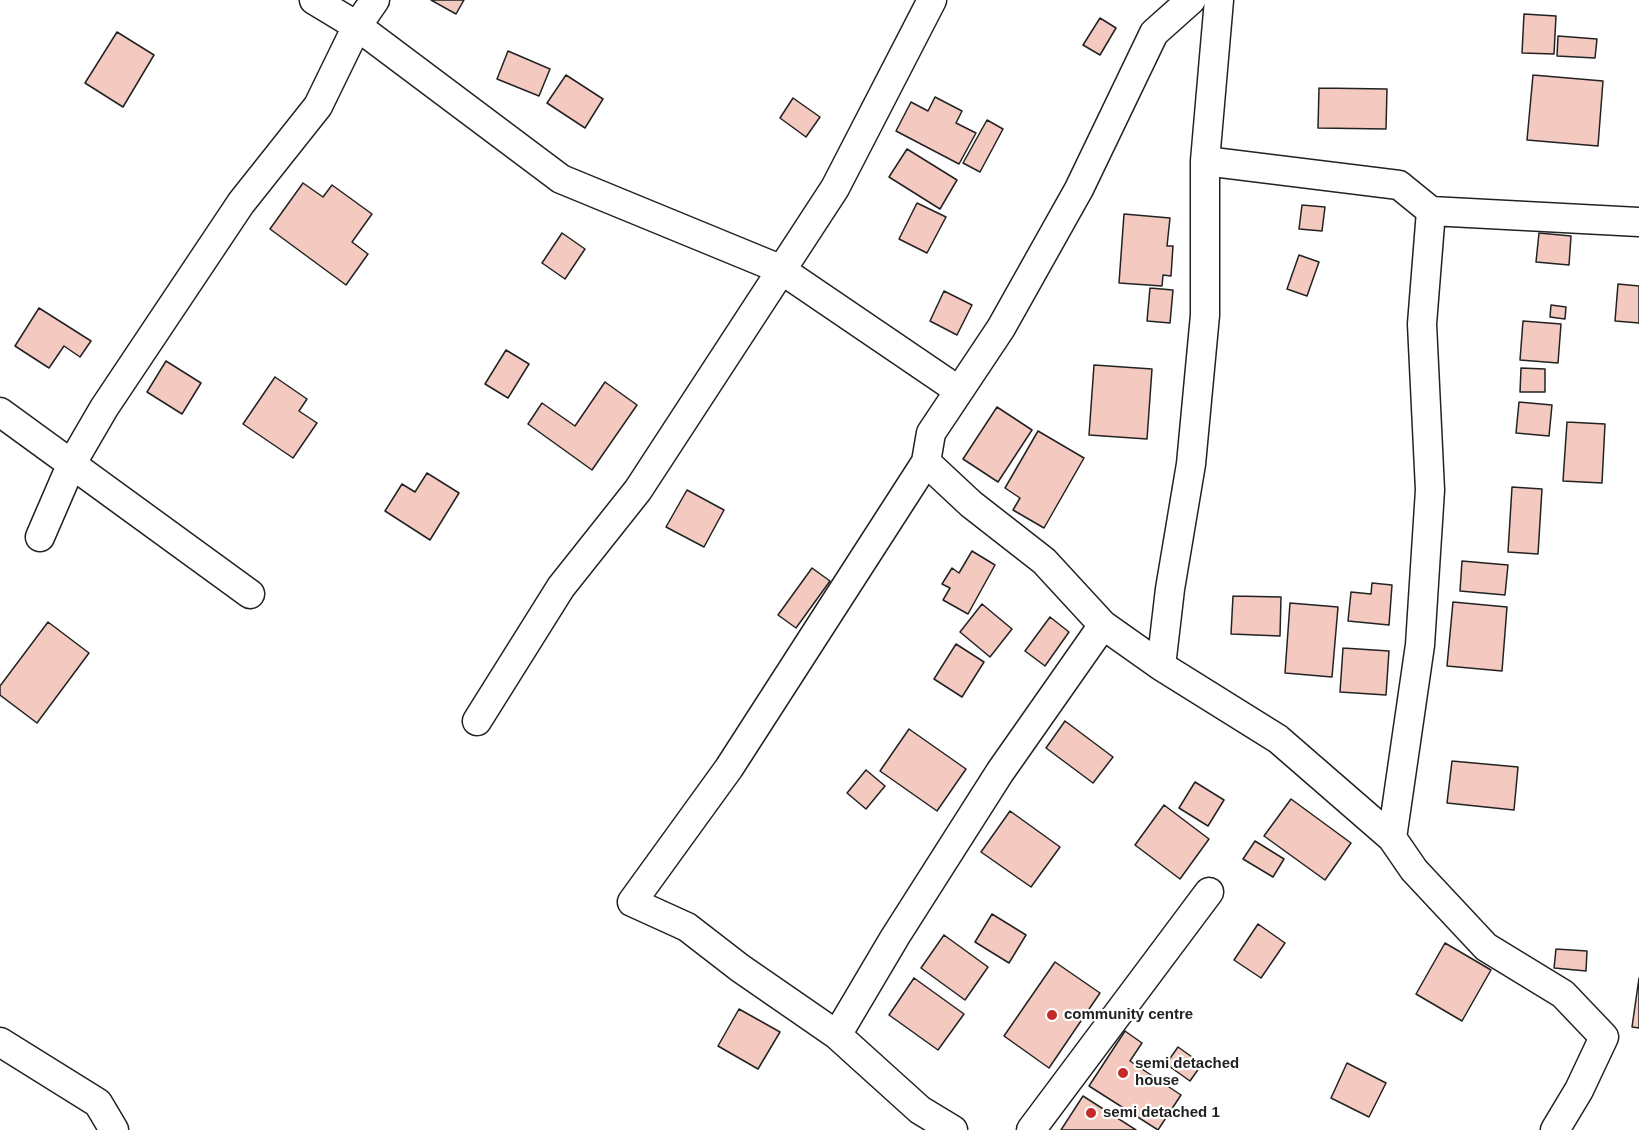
<!DOCTYPE html>
<style>
body{margin:0}
canvas{display:block;background:#fff}
</style>
<canvas width="1639" height="1130"></canvas>
<script>
const context = document.querySelector('canvas').getContext('2d');
context.lineJoin = 'round';
function fillPath(path, color) { context.fillStyle = color; context.fill(path, 'evenodd'); }
const toPath = rows => new Path2D(rows.map(r => 'M' + r).join(''));
function strokePath(path, color, width, dash) { context.strokeStyle = color; context.lineWidth = width; context.lineCap = dash ? 'butt' : 'round'; context.setLineDash(dash || []); context.stroke(path); }
function write(font, color, halo, rows, align = 'center') {
  context.font = font + ' Helvetica,sans-serif'; context.lineWidth = 4.5; context.setLineDash([]); context.textBaseline = 'middle'; context.strokeStyle = halo; context.fillStyle = color; for (const [text, x, y, turn = 0] of rows) {
    context.save(); context.translate(x, y); context.rotate((+turn || 0) * Math.PI / 180); context.textAlign = isNaN(turn) ? turn : align; if (halo) context.strokeText(text, 0, 0); context.fillText(text, 0, 0); context.restore();
  }
}
const building = toPath([
 [431,0,464,0,456,14,431,0],
 [1524,14,1556,16,1554,54,1522,53,1524,14],
 [1100,18,1116,28,1100,55,1083,45,1100,18],
 [117,32,154,55,123,107,85,83,117,32],
 [1558,36,1597,39,1595,58,1557,56,1558,36],
 [508,51,550,69,539,96,497,79,508,51],
 [566,75,603,99,585,128,547,103,566,75],
 [1533,75,1603,81,1598,146,1527,140,1533,75],
 [1319,88,1387,89,1386,129,1318,128,1319,88],
 [935,97,962,111,956,123,976,133,959,164,896,131,911,102,928,111,935,97],
 [793,98,820,117,806,137,780,118,793,98],
 [987,120,1003,129,980,172,963,163,987,120],
 [907,149,957,180,940,209,889,177,907,149],
 [303,183,323,197,332,185,372,214,352,242,368,254,346,285,270,229,303,183],
 [917,203,946,217,927,253,899,239,917,203],
 [1302,205,1325,207,1322,231,1299,229,1302,205],
 [1124,214,1170,218,1167,246,1173,246,1171,276,1163,275,1162,286,1119,283,1124,214],
 [562,233,585,249,565,279,542,263,562,233],
 [1539,233,1571,236,1569,265,1536,262,1539,233],
 [1299,255,1319,262,1307,296,1287,289,1299,255],
 [1618,284,1639,286,1639,323,1615,321,1618,284],
 [1150,288,1173,290,1170,323,1147,321,1150,288],
 [944,291,972,305,957,335,930,321,944,291],
 [1551,305,1566,307,1565,319,1550,317,1551,305],
 [39,308,91,341,80,357,64,346,49,368,15,346,39,308],
 [1523,321,1561,324,1558,363,1520,360,1523,321],
 [506,350,529,364,508,398,485,384,506,350],
 [166,361,201,383,182,414,147,392,166,361],
 [1094,365,1152,369,1147,439,1089,435,1094,365],
 [1521,368,1545,369,1545,392,1520,392,1521,368],
 [275,377,307,399,299,411,317,423,293,458,243,424,275,377],
 [605,382,637,405,592,470,528,424,542,403,575,426,605,382],
 [1519,402,1552,405,1549,436,1516,433,1519,402],
 [997,407,1032,430,998,482,963,459,997,407],
 [1567,422,1605,424,1602,483,1563,481,1567,422],
 [1038,431,1084,458,1044,528,1013,510,1020,498,1005,488,1038,431],
 [427,473,459,493,430,540,385,511,402,484,415,492,427,473],
 [1512,487,1542,489,1538,554,1508,552,1512,487],
 [687,490,724,510,704,547,666,527,687,490],
 [972,551,995,565,968,614,943,600,950,588,942,584,952,568,959,573,972,551],
 [1462,561,1508,565,1505,595,1460,591,1462,561],
 [812,568,830,581,796,628,778,615,812,568],
 [1372,583,1392,585,1389,625,1348,621,1351,592,1371,594,1372,583],
 [1233,596,1281,597,1280,636,1231,634,1233,596],
 [1453,602,1507,607,1502,671,1447,666,1453,602],
 [1290,603,1338,607,1332,677,1285,673,1290,603],
 [982,604,1012,629,990,657,960,632,982,604],
 [1050,617,1069,632,1045,666,1025,651,1050,617],
 [48,622,89,653,37,723,0,695,0,686,48,622],
 [956,644,984,662,962,697,934,679,956,644],
 [1343,648,1389,651,1386,695,1340,692,1343,648],
 [1065,721,1113,757,1093,783,1046,748,1065,721],
 [909,729,966,769,937,811,880,771,909,729],
 [1452,761,1518,767,1514,810,1447,803,1452,761],
 [866,770,885,786,866,809,847,793,866,770],
 [1195,782,1224,800,1208,826,1179,808,1195,782],
 [1291,799,1351,843,1325,880,1264,836,1291,799],
 [1164,805,1209,839,1180,879,1135,845,1164,805],
 [1010,811,1060,847,1031,887,981,852,1010,811],
 [1255,841,1284,859,1273,877,1243,859,1255,841],
 [992,914,1026,935,1009,963,975,942,992,914],
 [1258,924,1285,943,1261,978,1234,960,1258,924],
 [944,935,988,967,965,1000,921,968,944,935],
 [1445,943,1491,970,1462,1021,1416,994,1445,943],
 [1556,949,1587,951,1586,971,1554,968,1556,949],
 [1055,962,1100,993,1049,1068,1004,1036,1055,962],
 [914,978,964,1014,938,1050,889,1015,914,978],
 [1639,978,1639,1028,1632,1027,1639,978],
 [739,1009,780,1032,758,1069,718,1046,739,1009],
 [1125,1031,1142,1043,1130,1061,1181,1095,1158,1130,1089,1086,1125,1031],
 [1178,1047,1202,1064,1190,1081,1166,1064,1178,1047],
 [1347,1063,1386,1083,1369,1117,1331,1098,1347,1063],
 [1083,1096,1136,1130,1061,1130,1083,1096]
]);
fillPath(building, '#f3c9c0');
strokePath(building, '#222', 1.5);
const minor = toPath([
 [314,0,357,26,561,179,780,269,958,390],
 [1205,161,1399,185,1431,211,1639,222],
 [0,412,250,594],
 [926,462,931,433,1001,328,1079,189,1154,33,1191,0],
 [40,537,72,463,104,408,241,203,318,106,357,26,375,0],
 [1103,625,1000,772,895,937,837,1035,740,968,687,927,632,902,729,768,926,462,971,504,1044,561,1103,625,1161,666,1278,739,1392,838,1420,645,1430,490,1422,324,1431,211],
 [1161,666,1170,589,1191,464,1205,315,1205,161,1219,0],
 [477,721,561,587,638,490,835,188,932,0],
 [1392,838,1414,870,1486,947,1563,994,1604,1037,1579,1090,1555,1130],
 [837,1035,920,1110,953,1130],
 [0,1042,98,1103,114,1130],
 [1031,1130,1209,892]
]);
strokePath(minor, '#222', 31);
strokePath(minor, '#fff', 28);
for (const [x, y, r, color] of [
 [1052,1015,6,"#c62828"],
 [1123,1073,6,"#c62828"],
 [1091,1113,6,"#c62828"]
]) { const dot = new Path2D(); dot.arc(x, y, r, 0, 2 * Math.PI); context.fillStyle = color; context.fill(dot); strokePath(dot, '#fff', 2); }
write('bold 15px', '#222', '#fff', [
 ["community centre",1064,1015],
 ["semi detached",1135,1064],
 ["house",1135,1081],
 ["semi detached 1",1103,1113]
], 'left');
</script>
